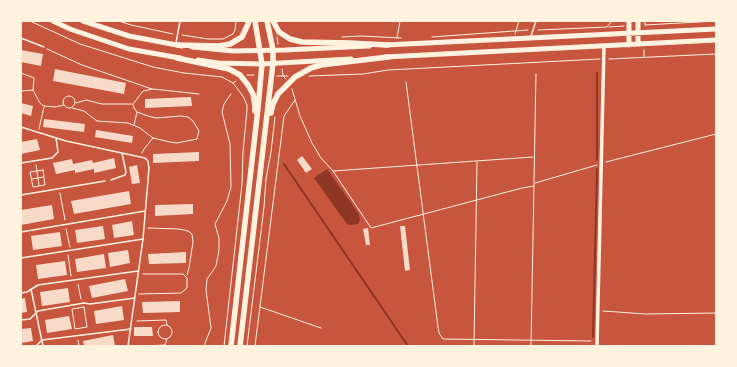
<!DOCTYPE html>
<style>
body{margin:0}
#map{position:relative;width:737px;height:367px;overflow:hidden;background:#c8553d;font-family:Ubuntu,sans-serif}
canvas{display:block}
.frame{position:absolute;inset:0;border:22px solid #fff3e0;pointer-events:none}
</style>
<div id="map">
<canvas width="737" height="367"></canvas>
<div class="frame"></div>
</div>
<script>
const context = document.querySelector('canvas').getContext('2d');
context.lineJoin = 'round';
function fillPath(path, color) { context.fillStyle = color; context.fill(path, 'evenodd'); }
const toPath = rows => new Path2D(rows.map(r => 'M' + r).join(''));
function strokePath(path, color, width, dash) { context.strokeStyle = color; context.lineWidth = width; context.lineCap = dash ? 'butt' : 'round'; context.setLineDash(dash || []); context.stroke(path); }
fillPath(toPath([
 [327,169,359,214,360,220,358,224,351,225,347,224,314,178]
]), '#8f3625');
strokePath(toPath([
 [597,160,597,73],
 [284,164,408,346],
 [593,337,597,169]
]), '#8f3625', 2);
fillPath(toPath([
 [21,50,43,54,41,66,21,62],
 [55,69,126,83,124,94,53,81],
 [191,97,192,106,145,108,145,99],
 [21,103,33,106,31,116,21,113],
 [44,119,85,124,84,132,43,127],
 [96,130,133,136,132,143,95,137],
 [37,139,40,150,21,154,21,142],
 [199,152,199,161,153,163,153,154],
 [302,156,312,169,306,173,297,160],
 [114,158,116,168,94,173,94,169,75,173,75,170,56,174,53,163,72,159,73,164,92,160,93,163],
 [137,165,140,183,132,184,129,167],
 [129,191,131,204,74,214,71,201],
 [193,204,193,214,155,216,155,205],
 [52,205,54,219,21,225,21,210],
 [132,221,134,235,114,238,112,225],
 [103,226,105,239,77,243,75,230],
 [400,226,405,226,410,270,405,271],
 [368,228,370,245,366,245,363,229],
 [60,232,62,246,33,250,31,236],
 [128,250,130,263,110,267,108,253],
 [186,252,186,263,149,264,148,254],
 [104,254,106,268,77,272,75,259],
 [65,261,67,275,38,279,36,265],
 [125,279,128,291,92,298,89,286],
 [68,288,70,302,42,306,40,292],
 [25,298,27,312,21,313,21,299],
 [180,301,180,312,143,313,142,302],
 [122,306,124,320,96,324,94,311],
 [69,316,72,329,47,333,45,320],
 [134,327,152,327,153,336,134,336],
 [31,328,33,341,21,343,21,329],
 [113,335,115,346,84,346,83,341]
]), '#f7dbc8');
strokePath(toPath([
 [30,21,80,44,153,67,184,73,222,77,233,83,243,96,247,105,247,110,243,152,242,184,224,346],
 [119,21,131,25,173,34],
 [645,25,716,21],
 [645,25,645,21],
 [609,27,624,26],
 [538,30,607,27,612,21],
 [515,34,519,21],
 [182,35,208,39,223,39,233,34,235,30,236,21],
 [277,37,278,44],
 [342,37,361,36,401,38],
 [432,37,528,30],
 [397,38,400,21],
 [47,49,82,65,152,89],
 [644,57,644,50],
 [609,59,716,54],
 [282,69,283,76,286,79],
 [21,73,34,78,33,90,21,91],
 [247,75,254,75],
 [277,76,288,76],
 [309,76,363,74,388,70,600,59],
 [406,82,438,327,439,333,443,339,591,341],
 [233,83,236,81],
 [292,89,300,116,312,143,321,158,333,171,371,228,522,188,534,186],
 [33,90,40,103,44,106,55,107,64,105],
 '63 102a6 6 0 1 1 12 0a6 6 0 1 1-12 0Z',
 [76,103,86,100,102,104,132,104],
 [72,108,84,111,97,121,128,123,140,128,153,138,170,142,177,143,197,139,199,131,193,121,188,117,181,116,156,118,148,116,137,112,134,108,133,104,143,91,153,89,199,94],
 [134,125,137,112],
 [39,129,44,107],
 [142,153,144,149,153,138],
 [606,162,716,134],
 [36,165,39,185],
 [43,170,45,185,33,187,30,172,43,170],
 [333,171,533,157],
 [32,179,43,177],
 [535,183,597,165],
 [60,193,65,220],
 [148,228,179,229,188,231,192,234,193,242,189,268,187,275],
 [66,229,70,247],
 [68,255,71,276],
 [78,284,81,299],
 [139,294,181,293,187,288,187,278,183,274,143,274],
 [84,307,87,327,75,329,72,309,84,307],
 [260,307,321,328],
 [603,311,646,314,716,313],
 [137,321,166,320,167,325],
 '158 332a7 7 0 1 1 14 0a7 7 0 1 1-14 0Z',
 [78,340,79,346],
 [145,346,165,345,167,339],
 [204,346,211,328,206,290,207,279,216,266,219,250,219,238,215,224,227,201,231,187,230,144,222,112,224,104,231,94],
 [247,346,264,207,266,179,271,152,275,117],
 [255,346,284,116,295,100],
 [474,346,477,162],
 [531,346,536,74]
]), '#fff3e0', 1);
strokePath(toPath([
 [531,36,536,21],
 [21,38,44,47],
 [176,43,180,21],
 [21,127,66,141,145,158,148,161,149,168,143,239,128,346],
 [21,163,52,158,58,152,56,138],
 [111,180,125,175,126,172,122,153],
 [21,195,105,181],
 [21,232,145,211],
 [21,258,143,239],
 [31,289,43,346],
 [21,293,27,292,38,285,138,271],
 [21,320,30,319,38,311,84,303,90,304,135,298],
 [36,346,42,340,131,329]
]), '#fff3e0', 1.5);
strokePath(toPath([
 [597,346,604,46]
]), '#fff3e0', 3.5);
strokePath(toPath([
 [53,21,70,29,129,49,180,58],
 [83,21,129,36,182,46],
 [638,44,638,21],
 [385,45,716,29],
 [629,45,629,21],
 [192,47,233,51,285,50,369,46],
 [385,57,716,40],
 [198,60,218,63,262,64,351,59]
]), '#fff3e0', 5);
strokePath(toPath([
 [273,21,279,32,290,39,302,42,349,43,388,45],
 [178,45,219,46,230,44,242,37,248,24,249,21],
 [177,58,229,69,240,75,248,85,253,94,255,106,255,111],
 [271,113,273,104,278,94,295,77,311,68,321,65,388,57],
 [231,346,258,108,262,64,255,21],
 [240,346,273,63,273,50,267,21]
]), '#fff3e0', 5.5);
</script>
